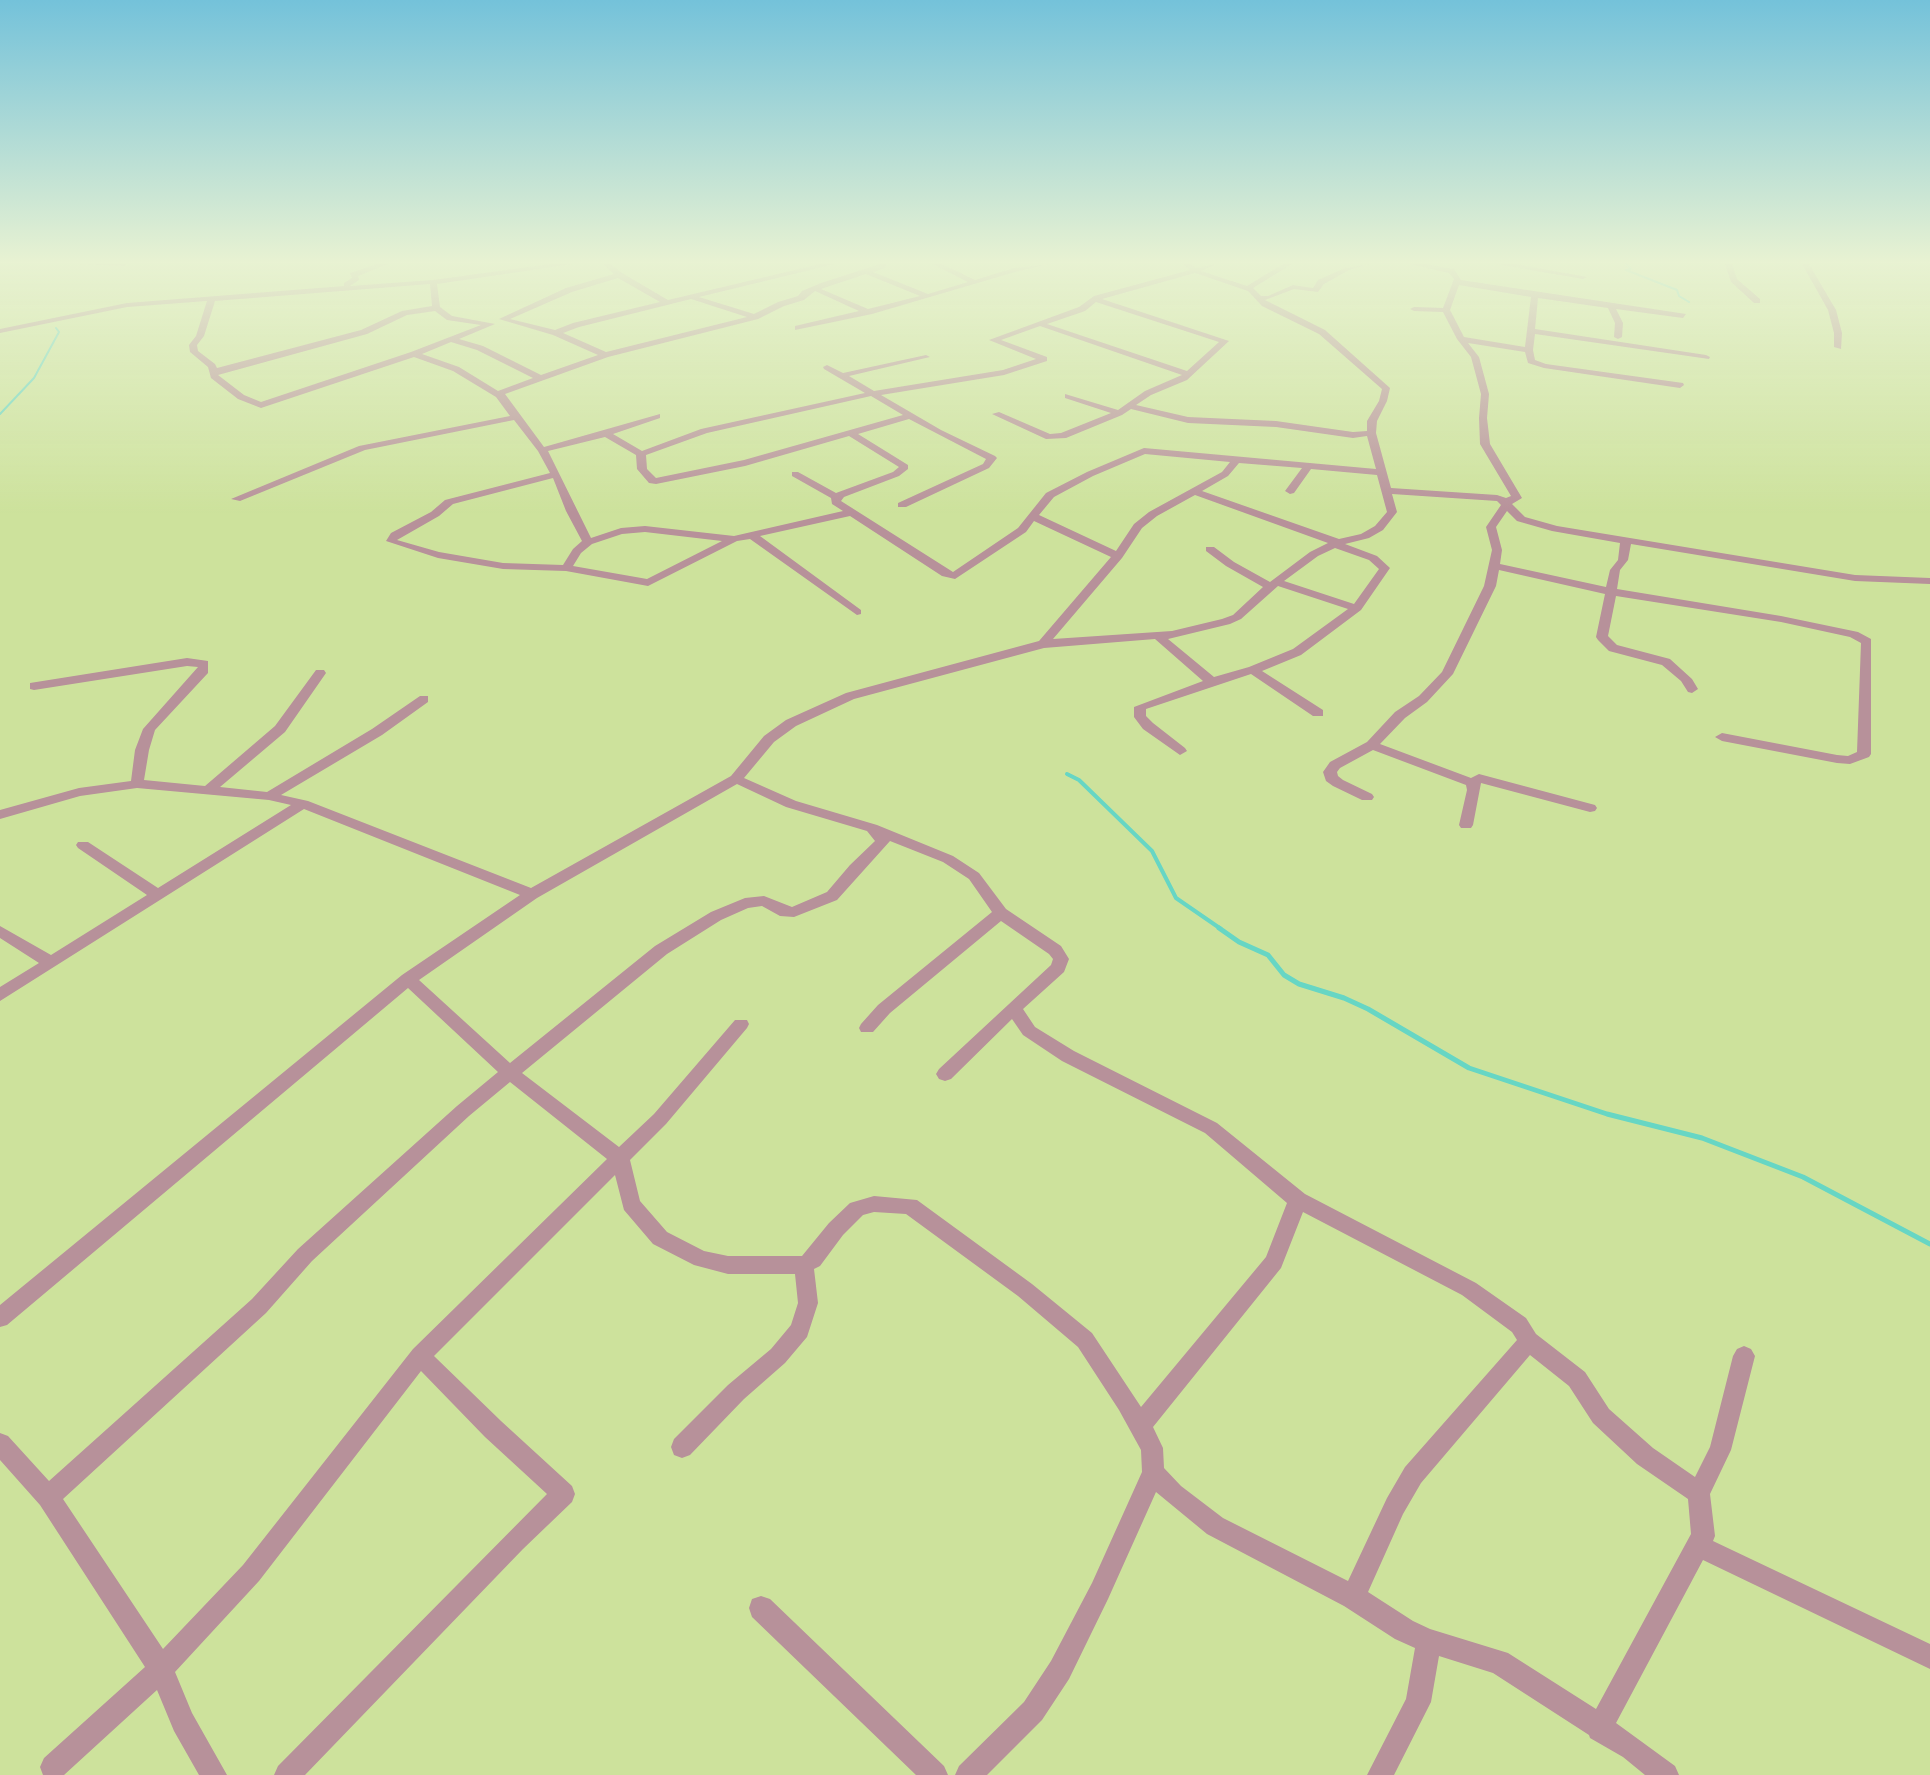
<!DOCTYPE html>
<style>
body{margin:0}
canvas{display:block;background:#cde29c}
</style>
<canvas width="1930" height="1775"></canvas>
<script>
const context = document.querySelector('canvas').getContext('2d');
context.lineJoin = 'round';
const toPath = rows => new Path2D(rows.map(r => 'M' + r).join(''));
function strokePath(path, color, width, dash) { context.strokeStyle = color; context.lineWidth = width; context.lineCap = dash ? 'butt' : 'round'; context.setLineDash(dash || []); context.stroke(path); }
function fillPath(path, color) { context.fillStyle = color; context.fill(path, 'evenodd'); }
strokePath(toPath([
 [1626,264,1631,269,1626,270,1677,290,1679,296,1689,302],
 [0,414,34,378,59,332,56,328]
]), '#67d6c4', 2);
strokePath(toPath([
 [1067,774,1079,780,1152,851,1176,898,1221,929]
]), '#67d6c4', 4);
strokePath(toPath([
 [1219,928,1239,942,1268,955,1284,975,1299,984,1344,998,1368,1009,1469,1068,1607,1114,1702,1138,1803,1177,1930,1244]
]), '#67d6c4', 5);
fillPath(toPath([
 [77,264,127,264,124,266,77,264],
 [377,264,388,264,358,276,359,280,350,286,433,280,550,264,573,264,437,284,440,307,452,316,495,324,459,339,483,346,541,375,598,355,553,335,499,319,566,288,614,274,603,264,611,264,622,273,668,300,820,264,835,264,699,297,754,314,778,302,798,296,802,291,821,283,880,264,887,264,885,268,873,272,928,294,968,282,932,264,942,264,975,280,1014,268,1049,264,1015,272,872,314,795,330,795,326,859,311,815,291,804,300,784,306,758,319,608,357,505,394,544,447,660,414,660,418,613,434,642,451,701,429,865,393,824,369,823,367,827,365,843,373,926,355,930,357,849,376,874,391,1003,370,1036,359,989,340,1079,307,1094,296,1190,270,1183,264,1191,264,1196,268,1216,264,1201,271,1247,286,1283,264,1292,264,1253,288,1261,296,1268,296,1293,285,1313,288,1318,280,1345,268,1370,264,1349,270,1324,284,1318,292,1294,289,1265,300,1325,330,1390,388,1387,401,1377,421,1376,433,1391,488,1497,495,1506,498,1511,496,1480,444,1479,418,1481,394,1471,357,1457,339,1443,312,1414,311,1410,309,1414,307,1443,308,1454,279,1449,273,1409,264,1426,264,1454,269,1461,280,1686,314,1683,318,1616,309,1623,323,1622,337,1618,339,1614,337,1615,323,1608,308,1538,298,1535,329,1706,355,1710,357,1709,359,1535,334,1533,350,1535,360,1546,364,1683,383,1684,385,1680,388,1544,368,1528,363,1525,352,1468,343,1479,357,1489,394,1487,418,1490,444,1522,498,1512,504,1525,517,1557,526,1855,575,1930,578,1930,584,1855,581,1631,544,1628,560,1620,570,1617,589,1781,616,1858,632,1871,639,1871,754,1869,757,1850,764,1837,763,1722,741,1715,737,1722,733,1837,755,1848,756,1857,752,1861,643,1850,637,1781,622,1616,596,1608,636,1617,645,1670,659,1692,679,1698,689,1692,693,1688,692,1681,681,1662,665,1609,651,1598,640,1596,637,1605,594,1499,570,1496,586,1453,674,1427,702,1405,718,1380,744,1471,778,1479,774,1595,805,1597,808,1595,811,1590,812,1481,783,1473,825,1471,828,1461,828,1459,825,1467,790,1466,785,1373,750,1340,768,1337,772,1338,776,1343,780,1372,794,1374,797,1372,800,1362,800,1333,786,1326,781,1323,772,1330,762,1367,742,1395,712,1419,696,1442,672,1484,586,1492,550,1486,527,1501,505,1497,501,1392,494,1397,512,1383,530,1369,538,1345,544,1377,556,1390,568,1361,610,1301,655,1262,671,1323,710,1323,716,1313,716,1251,674,1146,709,1146,716,1153,723,1185,748,1187,751,1180,755,1143,729,1134,717,1134,707,1203,681,1155,639,1044,648,854,699,796,726,774,742,744,778,796,801,877,825,953,856,979,873,1006,909,1061,946,1069,959,1064,972,1023,1009,1035,1027,1074,1051,1217,1123,1305,1194,1476,1283,1526,1318,1536,1334,1585,1372,1609,1409,1653,1448,1695,1477,1710,1447,1733,1356,1737,1349,1744,1346,1751,1349,1755,1356,1731,1450,1710,1494,1715,1536,1713,1541,1930,1644,1930,1669,1703,1560,1616,1723,1675,1766,1679,1775,1645,1775,1623,1757,1590,1738,1589,1735,1493,1673,1439,1656,1431,1702,1394,1775,1367,1775,1406,1699,1415,1648,1395,1639,1344,1606,1207,1534,1156,1492,1108,1599,1069,1679,1042,1720,987,1775,955,1775,959,1766,1024,1702,1051,1661,1092,1583,1142,1472,1141,1450,1119,1410,1078,1347,1018,1296,906,1214,874,1212,863,1215,843,1235,820,1266,814,1269,818,1303,807,1337,785,1363,744,1399,690,1455,682,1458,674,1455,671,1447,674,1439,728,1385,771,1349,791,1325,798,1303,795,1274,728,1274,694,1265,653,1244,624,1210,615,1175,434,1356,501,1421,572,1486,575,1494,572,1502,523,1549,305,1775,274,1775,278,1766,547,1494,485,1437,421,1371,259,1581,175,1672,192,1713,227,1775,199,1775,174,1731,157,1690,64,1775,43,1775,40,1767,44,1758,145,1667,40,1505,0,1460,0,1433,8,1436,49,1481,252,1299,298,1249,457,1106,498,1072,408,988,7,1325,0,1327,0,1305,402,975,520,895,304,809,0,1001,0,987,39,963,0,938,0,926,51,955,147,895,78,848,76,845,78,842,88,842,158,888,291,805,269,800,137,788,80,796,0,819,0,810,79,788,131,781,135,750,143,729,198,667,187,666,34,690,30,689,30,683,187,658,208,661,208,673,155,730,149,750,144,780,205,786,275,726,316,670,324,670,326,673,285,732,220,787,267,792,372,729,420,696,428,696,428,702,382,735,281,795,308,801,531,888,731,776,764,736,786,720,846,693,1039,641,1111,557,1034,521,1026,532,955,579,942,576,850,516,760,536,861,610,861,614,857,615,750,539,737,541,648,586,566,571,503,569,438,558,386,541,391,533,431,512,445,500,550,473,538,451,514,420,365,450,240,501,231,499,359,446,510,416,496,397,453,371,414,357,261,408,238,399,211,378,208,367,190,352,189,345,196,336,207,301,127,307,0,333,0,329,127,303,344,286,344,283,352,278,350,273,377,264],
 [1195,273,1248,291,1262,306,1319,334,1382,389,1379,401,1367,421,1367,431,1353,432,1276,421,1188,417,1136,405,1151,395,1187,380,1229,341,1102,299,1195,273],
 [866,274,920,296,868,309,821,289,866,274],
 [618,278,660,302,573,323,555,330,510,319,572,292,618,278],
 [430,284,432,306,402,311,361,330,217,368,215,364,198,351,197,345,204,336,215,301,430,284],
 [1459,285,1531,297,1525,347,1464,337,1450,310,1459,285],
 [691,299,747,317,606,352,563,333,579,327,691,299],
 [1096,302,1219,342,1187,371,1047,324,1085,311,1096,302],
 [435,311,447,320,481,325,411,352,261,402,244,395,218,375,367,334,407,315,435,311],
 [1040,326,1182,375,1145,391,1118,410,1065,394,1065,398,1111,413,1061,433,1050,434,999,412,992,414,1046,439,1066,438,1122,415,1131,409,1188,423,1276,427,1353,438,1367,436,1376,469,1144,448,1087,472,1046,493,1018,528,953,572,841,501,844,497,899,476,908,469,908,465,858,434,909,419,986,459,983,464,898,503,898,507,906,507,989,468,997,458,995,456,941,430,881,395,1004,375,1047,361,1047,357,1001,340,1040,326],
 [451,342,477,350,533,378,498,391,459,367,422,354,451,342],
 [871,396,903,415,744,460,656,478,647,469,646,455,707,433,871,396],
 [849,436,899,467,893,472,836,493,798,472,792,472,792,476,831,498,832,504,843,511,734,536,645,526,621,528,591,538,548,451,605,437,636,455,637,469,649,483,656,484,745,466,849,436],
 [1145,454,1230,462,1222,472,1149,512,1134,524,1116,551,1039,515,1054,497,1093,476,1145,454],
 [1239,463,1302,468,1285,491,1290,494,1294,493,1311,469,1377,475,1387,512,1375,526,1361,534,1339,539,1202,491,1228,476,1239,463],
 [553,478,566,511,582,541,573,549,563,565,503,563,439,552,397,540,439,516,453,504,553,478],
 [1195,495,1328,543,1310,552,1270,582,1234,562,1214,547,1206,547,1206,551,1226,566,1263,587,1233,615,1222,619,1172,631,1053,639,1122,558,1142,528,1157,516,1195,495],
 [1507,511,1517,521,1552,531,1620,543,1618,560,1610,570,1606,587,1500,564,1502,550,1496,527,1507,511],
 [645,532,722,541,647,579,573,566,581,553,592,544,622,534,645,532],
 [1335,548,1369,560,1379,569,1354,604,1284,581,1318,556,1335,548],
 [1278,586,1348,609,1293,649,1249,667,1214,677,1168,639,1230,624,1241,619,1278,586],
 [737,784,786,807,867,831,875,841,850,865,827,892,792,907,764,896,745,898,711,912,655,946,510,1063,419,980,537,898,737,784],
 [890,841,943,862,969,879,992,912,878,1005,861,1024,859,1028,861,1032,873,1032,890,1013,1001,921,1049,954,1053,959,1051,965,939,1069,936,1074,939,1079,945,1081,951,1079,1012,1019,1023,1035,1062,1061,1205,1133,1287,1203,1266,1257,1141,1407,1092,1333,1032,1284,917,1200,874,1196,850,1203,829,1223,802,1256,728,1256,704,1251,667,1232,640,1201,630,1160,666,1124,747,1028,749,1024,747,1020,735,1020,654,1114,619,1147,522,1073,667,954,721,920,748,908,762,906,780,916,794,917,837,900,890,841],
 [510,1082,607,1159,413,1349,243,1565,163,1649,63,1499,266,1313,312,1261,469,1116,510,1082],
 [1303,1212,1462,1295,1512,1332,1517,1340,1405,1467,1387,1498,1348,1581,1223,1518,1181,1486,1164,1468,1163,1448,1153,1427,1281,1268,1303,1212],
 [1530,1355,1569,1386,1593,1423,1637,1464,1688,1499,1691,1534,1596,1709,1508,1653,1430,1629,1413,1621,1368,1592,1403,1514,1421,1483,1530,1355],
 [1496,264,1516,264,1587,277,1583,279,1496,264],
 [1725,264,1732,264,1737,279,1760,299,1760,303,1754,303,1731,282,1725,264],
 [1802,264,1809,264,1836,310,1842,333,1841,349,1834,347,1834,333,1828,310,1802,264],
 [761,1596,770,1599,944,1766,948,1775,916,1775,752,1617,749,1608,752,1599,761,1596]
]), '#b7919a');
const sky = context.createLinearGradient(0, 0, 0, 513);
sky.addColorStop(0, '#74c2da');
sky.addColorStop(0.51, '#e8f2d2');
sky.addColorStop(1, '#e8f2d200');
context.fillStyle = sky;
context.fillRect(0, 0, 1930, 513);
</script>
